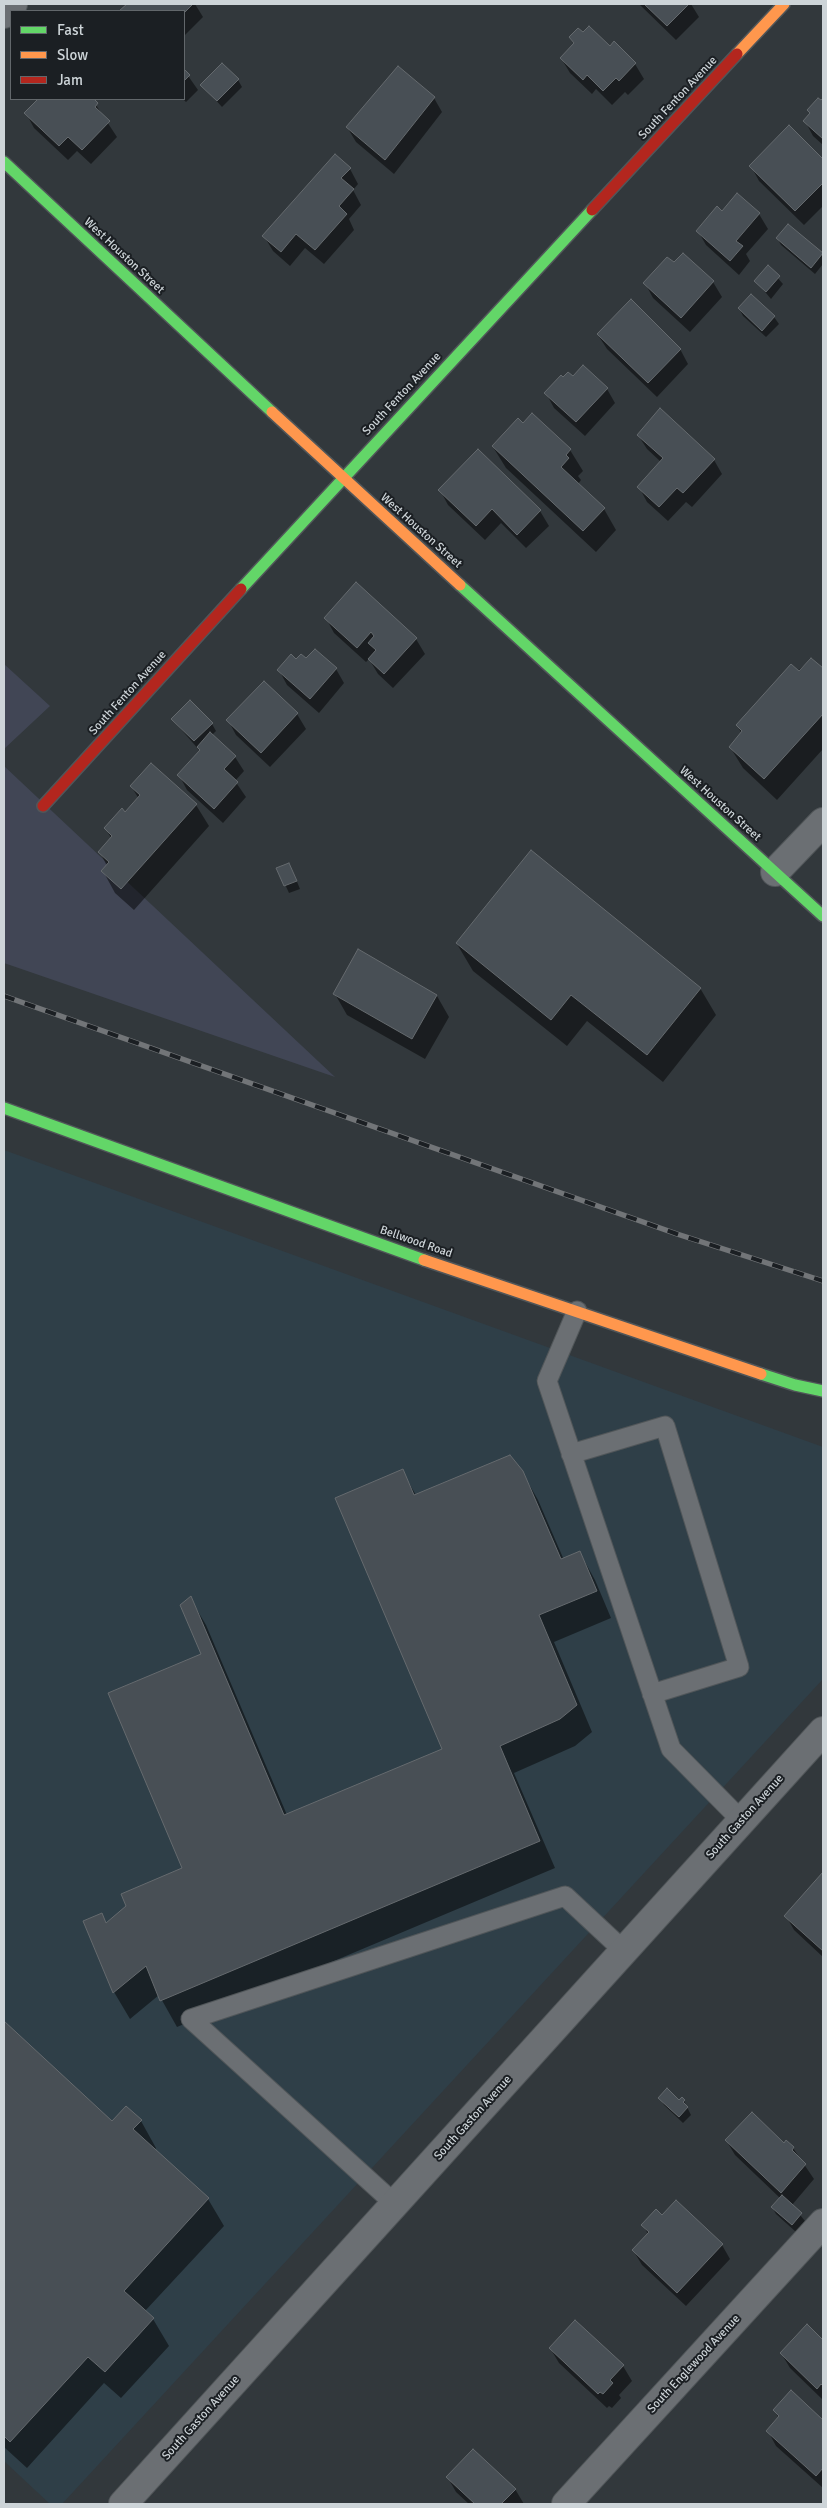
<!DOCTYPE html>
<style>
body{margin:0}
#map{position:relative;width:827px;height:2508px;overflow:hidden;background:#32383c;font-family:Signika,sans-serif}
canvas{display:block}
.frame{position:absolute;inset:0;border:5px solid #cdd4d8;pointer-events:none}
.legend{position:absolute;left:10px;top:10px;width:175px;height:90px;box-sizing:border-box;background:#1b1f23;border:1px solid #62676b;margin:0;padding:6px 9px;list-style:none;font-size:15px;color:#cdd4d8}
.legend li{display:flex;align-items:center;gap:10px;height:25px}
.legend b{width:25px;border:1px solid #62676b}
</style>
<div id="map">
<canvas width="827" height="2508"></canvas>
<div class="frame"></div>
<ul class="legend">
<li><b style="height:6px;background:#63d668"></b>Fast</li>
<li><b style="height:6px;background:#ff974d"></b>Slow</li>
<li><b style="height:6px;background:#b3261e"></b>Jam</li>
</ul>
</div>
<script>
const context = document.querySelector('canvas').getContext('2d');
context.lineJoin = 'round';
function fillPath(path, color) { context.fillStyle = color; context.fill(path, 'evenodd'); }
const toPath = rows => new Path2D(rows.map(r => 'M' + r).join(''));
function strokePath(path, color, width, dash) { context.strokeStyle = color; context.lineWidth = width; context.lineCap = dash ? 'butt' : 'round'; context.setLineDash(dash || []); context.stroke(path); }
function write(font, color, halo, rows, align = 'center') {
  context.font = font + ' Signika,sans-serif'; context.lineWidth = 4; context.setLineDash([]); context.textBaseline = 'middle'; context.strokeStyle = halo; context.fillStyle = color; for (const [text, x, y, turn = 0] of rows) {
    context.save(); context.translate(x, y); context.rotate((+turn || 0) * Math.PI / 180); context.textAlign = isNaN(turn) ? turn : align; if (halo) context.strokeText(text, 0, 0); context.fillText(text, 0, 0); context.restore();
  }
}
fillPath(toPath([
 [4,1150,823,1447,823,1679,62,2504,50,2504,4,2461]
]), '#2f3f48');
fillPath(toPath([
 [4,664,50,706,4,749],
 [4,766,335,1077,4,963]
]), '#414655');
fillPath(toPath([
 [129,4,195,4,203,17,184,36,184,11,121,11],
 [639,4,691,4,699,17,676,40],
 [570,38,610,48,614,43,635,64,644,79,628,95,625,92,612,105,596,89,592,94,570,73,561,58,574,44],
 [184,70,198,90,186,102,183,99],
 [238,80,242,87,222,107,202,85],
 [434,98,442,112,394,174,356,142,347,127],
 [40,99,92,99,117,137,91,164,77,151,68,160,34,128,26,113],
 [823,100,823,145,813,136,805,121],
 [789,127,823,160,823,206,804,225,759,181,751,166],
 [335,156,350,169,358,184,353,190,361,205,349,219,354,230,324,264,305,248,290,266,273,251,264,236],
 [722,212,759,214,768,229,746,254,750,261,739,275,706,245,698,231],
 [777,238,822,254,823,264,815,274,781,245],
 [683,254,713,282,722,297,690,332,653,298,645,283,674,264],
 [768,267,783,284,771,299,756,281],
 [751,295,774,317,779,324,766,337,743,316,739,308],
 [598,335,680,349,688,364,657,397,607,349],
 [573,378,607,389,615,403,585,436,554,408,546,393,563,379],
 [532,414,570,450,583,471,578,476,581,480,578,484,604,509,616,530,596,552,506,468,493,447,523,425],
 [638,435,714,460,722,474,692,507,686,502,668,521,647,502,639,487,661,462,647,449],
 [478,450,540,511,549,526,526,548,501,523,485,540,448,505,440,490],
 [357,584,416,639,425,654,393,688,378,674,369,659,366,662,334,633,326,618],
 [811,659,823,670,823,749,777,800,743,768,730,747,742,734,737,725],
 [306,660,336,669,344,683,319,713,287,685,279,670,297,661],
 [297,714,306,729,270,767,236,735,228,720],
 [172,719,212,724,216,731,212,735,235,757,244,771,235,781,246,797,223,823,187,790,179,775,200,751],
 [151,765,196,805,209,826,134,910,115,893,103,871,107,866,100,852,112,839,105,828,125,814,139,799,131,786],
 [278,869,293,872,300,889,289,893],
 [457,944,700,988,716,1015,663,1082,587,1021,567,1046,473,971],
 [335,994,437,996,449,1017,425,1059,347,1015],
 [402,1471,416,1495,522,1472,538,1500,564,1560,580,1553,595,1580,611,1618,554,1642,592,1732,575,1746,514,1773,555,1868,177,2027,159,1995,130,2019,114,1992,84,1922,101,1915,107,1924,184,1869,203,1655,190,1598,206,1625,287,1815,444,1749],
 [823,1874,823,1957,794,1930,786,1916],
 [4,2023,112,2122,141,2121,156,2148,155,2150,208,2199,224,2226,145,2311,153,2319,169,2346,121,2398,104,2383,27,2468,4,2447],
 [660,2098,684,2101,691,2115,683,2123,664,2105],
 [726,2140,784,2144,786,2142,793,2148,814,2179,792,2205,805,2221,796,2232,776,2214,772,2207,780,2198,735,2155],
 [662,2216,722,2245,730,2259,686,2306,642,2265,633,2250,648,2234,643,2225],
 [575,2321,623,2366,632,2381,619,2395,621,2398,612,2408,609,2406,607,2408,559,2363,550,2348],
 [807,2326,823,2342,823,2400,790,2368,781,2353],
 [791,2392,823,2421,823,2488,776,2446,768,2431,779,2418,774,2410],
 [448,2478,515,2489,524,2504,469,2504,456,2492]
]), '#0007');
const building = toPath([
 [127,4,193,4,184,13,184,11,119,11,127,4],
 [644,4,689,4,667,26,644,4],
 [589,26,610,46,614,41,636,63,619,81,616,78,603,91,587,75,583,80,560,58,574,43,569,37,578,28,583,32,589,26],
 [222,63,239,79,217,101,200,85,222,63],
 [398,66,435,97,385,160,346,127,398,66],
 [184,69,190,75,184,81,184,69],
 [818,98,821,100,823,98,823,139,803,121,810,113,807,110,818,98],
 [38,99,94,99,98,103,95,107,110,121,82,150,68,137,59,146,24,113,38,99],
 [789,125,823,159,823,183,795,211,749,166,789,125],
 [335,154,351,168,341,178,354,189,339,206,347,214,315,250,296,234,281,252,262,236,335,154],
 [737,193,760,213,736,241,743,246,730,261,696,231,717,206,722,211,737,193],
 [788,224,823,253,811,268,776,238,788,224],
 [683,253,714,281,681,318,643,283,667,257,674,262,683,253],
 [768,265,780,276,766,292,754,281,768,265],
 [751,294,775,316,762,331,738,308,751,294],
 [631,299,681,349,648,383,597,334,631,299],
 [583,365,608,388,576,422,544,393,561,375,563,377,568,372,573,376,583,365],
 [660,408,715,459,683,493,677,488,659,507,637,487,663,458,637,435,660,408],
 [532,413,571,449,566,455,569,458,561,467,605,508,583,531,492,446,518,418,523,423,532,413],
 [478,449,541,510,517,535,492,509,476,526,438,490,478,449],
 [356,582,417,638,384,674,368,659,376,650,368,643,374,636,371,632,357,648,324,618,356,582],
 [315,649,337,668,310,699,277,670,291,654,296,659,301,654,306,658,315,649],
 [811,658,823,668,823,714,764,779,729,747,742,731,736,725,791,664,799,671,811,658],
 [264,681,298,713,261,753,226,720,264,681],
 [190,700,213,723,194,741,171,719,190,700],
 [210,732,236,756,224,769,238,782,214,809,177,775,200,750,197,747,210,732],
 [151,763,197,804,121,889,101,871,109,862,98,852,112,836,104,828,122,808,125,812,140,795,130,786,151,763],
 [531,850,701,988,647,1055,571,995,551,1020,456,943,531,850],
 [289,863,297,881,284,886,276,868,289,863],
 [358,949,437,995,412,1039,333,994,358,949],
 [510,1455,523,1471,561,1559,580,1551,597,1591,539,1615,577,1705,560,1719,500,1746,540,1841,160,2001,146,1966,113,1993,83,1921,102,1913,106,1923,126,1906,121,1894,182,1868,108,1693,201,1654,180,1605,191,1596,284,1815,442,1749,335,1498,403,1469,414,1495,510,1455],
 [823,1872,823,1951,784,1916,823,1872],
 [4,2021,112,2121,126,2106,142,2120,133,2129,209,2198,124,2291,154,2318,105,2372,88,2357,10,2442,4,2436,4,2021],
 [667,2088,679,2100,682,2097,685,2100,683,2102,688,2107,679,2117,658,2098,667,2088],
 [752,2112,784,2143,786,2140,794,2147,792,2150,806,2164,781,2193,725,2140,752,2112],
 [782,2195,802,2213,792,2225,771,2207,782,2195],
 [676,2200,723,2244,677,2293,632,2250,649,2232,641,2225,656,2209,662,2215,676,2200],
 [575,2320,624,2365,610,2380,613,2383,603,2394,600,2392,598,2394,549,2348,575,2320],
 [807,2324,823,2340,823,2386,821,2384,817,2389,780,2353,807,2324],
 [791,2390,823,2420,823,2468,816,2476,766,2431,779,2416,773,2410,791,2390],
 [473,2449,516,2489,501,2504,475,2504,446,2477,473,2449]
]);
fillPath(building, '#484f55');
strokePath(building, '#656a6e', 1);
const lane = toPath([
 [577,1311,547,1381,671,1749,742,1821],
 [571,1454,665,1426,739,1667,652,1694],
 [395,2204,191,2019,565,1896,624,1951]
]);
const street = toPath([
 [4,14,13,4],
 [775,872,823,822],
 [123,2504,823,1731],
 [566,2504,823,2223]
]);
const fast = toPath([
 [4,162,272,412],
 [460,585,823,916],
 [241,589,592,210],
 [4,1108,424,1260],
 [761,1374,795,1385,823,1391]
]);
const slow = toPath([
 [737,54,784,4],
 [272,412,460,585],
 [424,1260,761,1374]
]);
const jam = toPath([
 [592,210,737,54],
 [43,806,241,589]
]);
strokePath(lane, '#515659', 21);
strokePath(street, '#515659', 30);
strokePath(fast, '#515659', 14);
strokePath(slow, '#515659', 14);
strokePath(jam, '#515659', 14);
strokePath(lane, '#6b6f73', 19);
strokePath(street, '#6b6f73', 28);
strokePath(fast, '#63d668', 11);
strokePath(slow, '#ff974d', 11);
strokePath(jam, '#b3261e', 11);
const rail = toPath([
 [4,996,677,1234,823,1281]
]);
strokePath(rail, '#727578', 5.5);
strokePath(rail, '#1b1f23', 4, [11]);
write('12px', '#cdd4d8', '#1b1f23', [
 ["South Fenton Avenue",678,98,-47],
 ["West Houston Street",124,256,43],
 ["South Fenton Avenue",402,394,-47],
 ["West Houston Street",421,531,42],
 ["South Fenton Avenue",128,693,-48],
 ["West Houston Street",720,804,42],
 ["Bellwood Road",416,1242,19],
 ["South Gaston Avenue",745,1817,-48],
 ["South Gaston Avenue",473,2118,-48],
 ["South Englewood Avenue",694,2364,-47],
 ["South Gaston Avenue",201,2418,-48]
]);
</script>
